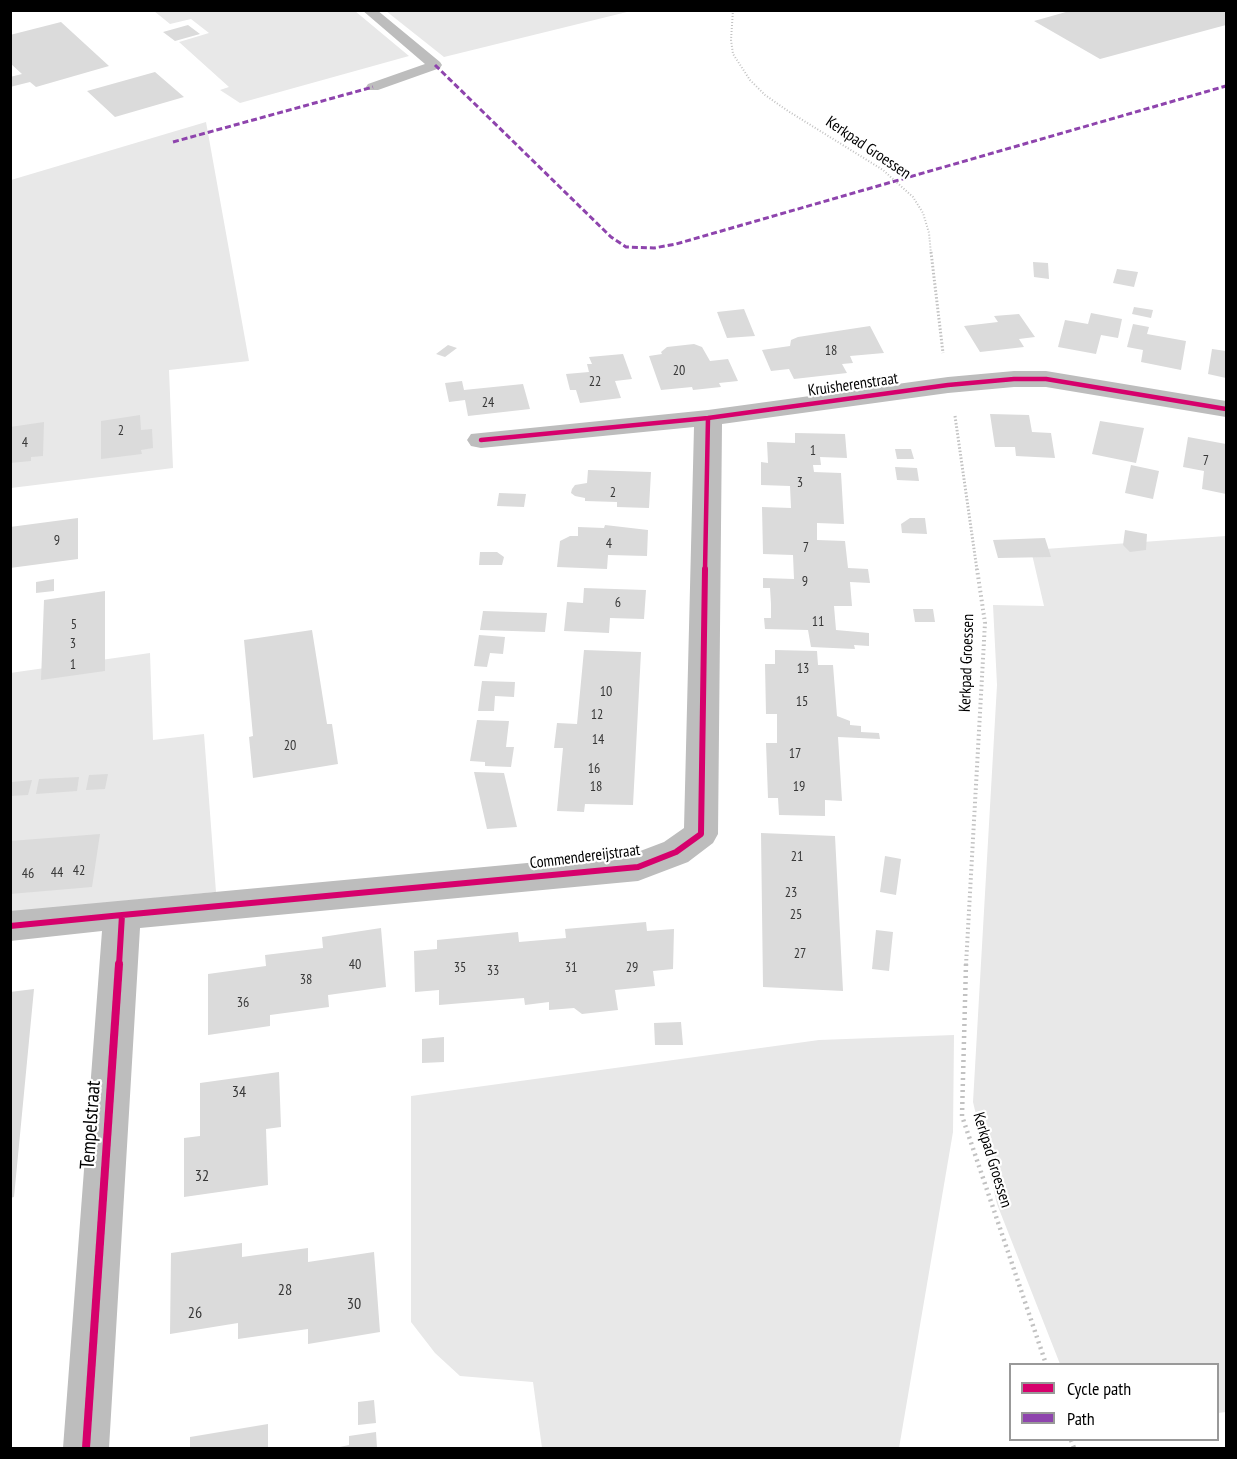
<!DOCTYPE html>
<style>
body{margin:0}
#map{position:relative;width:1237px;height:1459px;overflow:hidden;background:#fff;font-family:"PT Sans Narrow",sans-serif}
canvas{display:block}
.frame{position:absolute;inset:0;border:12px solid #000;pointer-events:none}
.legend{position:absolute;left:1009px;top:1363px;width:210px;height:78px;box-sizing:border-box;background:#fff;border:2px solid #999;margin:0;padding:8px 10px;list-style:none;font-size:18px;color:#000}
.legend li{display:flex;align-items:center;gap:12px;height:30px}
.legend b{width:30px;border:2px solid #999}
</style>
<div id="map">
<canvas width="1237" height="1459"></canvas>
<div class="frame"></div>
<ul class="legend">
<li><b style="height:8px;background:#d6006c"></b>Cycle path</li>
<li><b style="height:8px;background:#8e44ad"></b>Path</li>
</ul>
</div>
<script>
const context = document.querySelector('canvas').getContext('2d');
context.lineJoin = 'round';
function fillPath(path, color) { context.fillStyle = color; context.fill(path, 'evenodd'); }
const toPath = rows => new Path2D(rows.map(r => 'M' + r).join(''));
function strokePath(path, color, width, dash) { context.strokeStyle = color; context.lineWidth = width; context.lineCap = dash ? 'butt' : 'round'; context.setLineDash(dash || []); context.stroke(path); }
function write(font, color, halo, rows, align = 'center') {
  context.font = font + ' "PT Sans Narrow",sans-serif'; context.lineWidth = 4.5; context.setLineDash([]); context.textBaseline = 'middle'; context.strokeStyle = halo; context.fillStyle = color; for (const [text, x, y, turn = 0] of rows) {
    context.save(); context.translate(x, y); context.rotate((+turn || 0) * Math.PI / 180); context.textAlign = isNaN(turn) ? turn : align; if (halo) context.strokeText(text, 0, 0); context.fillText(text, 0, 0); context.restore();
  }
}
fillPath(toPath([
 [154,11,355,11,409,56,240,103,220,90,229,87,179,42,209,33,191,19,170,24],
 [386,11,631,11,444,57],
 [206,122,249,361,169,370,173,468,11,488,11,180],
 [1226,536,1226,1412,1218,1413,1218,1364,1060,1364,997,1204,973,1102,997,685,993,605,1044,606,1031,550],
 [150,653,153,740,204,734,216,892,11,912,10,673],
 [954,1035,953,1132,899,1448,542,1448,533,1382,460,1376,435,1353,411,1322,411,1096,819,1040]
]), '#e8e8e8');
fillPath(toPath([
 [1073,10,1226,10,1226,25,1100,59,1034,21],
 [61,22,109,66,36,87,30,82,10,87,10,77,22,74,10,63,10,35],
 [188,25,200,34,175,41,163,32],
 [155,72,184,97,115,117,87,91],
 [1033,262,1048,263,1049,279,1034,277],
 [1117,269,1138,272,1134,287,1113,283],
 [1134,307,1153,310,1151,318,1132,314],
 [744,309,755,336,727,338,717,312],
 [1091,313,1122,319,1118,338,1101,335,1096,354,1058,347,1065,320,1088,324],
 [1019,314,1035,337,1019,339,1024,347,980,352,964,326,998,322,994,316],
 [1133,324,1149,327,1147,334,1186,341,1181,370,1141,362,1143,350,1127,347],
 [870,326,884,353,850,356,853,363,842,364,847,373,794,379,789,369,771,371,762,350,790,346,791,340,798,337],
 [694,344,702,347,710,361,728,359,738,381,719,383,721,387,693,390,692,387,661,390,649,356,662,354,661,352,667,347],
 [448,345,457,348,445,357,436,354],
 [1212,349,1226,351,1226,378,1208,374],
 [623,354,632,379,615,381,621,398,580,403,576,390,570,390,566,374,589,372,587,364,592,364,589,357],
 [462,381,464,390,523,384,530,409,468,416,465,400,449,402,445,383],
 [990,414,1029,415,1032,432,1051,433,1055,458,1016,456,1015,447,995,447],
 [140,415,141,430,152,429,153,448,141,450,142,454,101,459,101,421],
 [1100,421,1144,428,1136,463,1092,454],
 [44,422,43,456,31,457,31,461,10,463,10,427],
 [795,433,845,434,847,458,820,457,821,465,813,465,814,472,841,473,844,524,817,523,817,540,845,541,848,568,868,569,870,583,850,582,852,606,834,606,836,630,869,633,869,646,854,645,855,649,811,647,808,630,765,629,764,618,771,618,771,604,770,588,763,588,763,578,794,579,793,555,763,554,762,507,791,508,790,486,761,485,761,462,768,463,767,442,795,443],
 [1188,437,1226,444,1226,494,1202,489,1204,471,1183,467],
 [895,449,911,449,914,459,897,459],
 [1131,465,1159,471,1153,499,1125,493],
 [895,467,917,468,919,481,897,480],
 [588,470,651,472,649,508,617,507,617,502,585,501,585,498,575,496,571,493,572,489,575,485,587,483],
 [499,493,526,494,524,507,497,506],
 [78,518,78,559,10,568,10,527],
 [910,518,925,518,927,534,902,533,901,524],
 [605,525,648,530,647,556,608,555,607,569,557,567,560,541,570,536,578,536,578,527,604,528],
 [1125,530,1147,534,1146,550,1130,552,1123,545],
 [1045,538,1051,557,998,558,993,540],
 [480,552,497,552,504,557,502,565,479,565],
 [54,579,54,591,36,593,36,582],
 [584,588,646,590,644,619,610,618,609,633,564,631,567,602,583,603],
 [105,591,105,671,41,680,44,600],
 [913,609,933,609,935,622,915,622],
 [483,611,547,613,545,632,480,630],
 [312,630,327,724,332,724,338,764,253,778,249,737,253,736,244,640],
 [479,635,505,637,503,654,490,653,487,667,474,666],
 [584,650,641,652,633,805,585,804,584,812,557,811,563,748,554,748,557,723,577,724],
 [775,650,817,651,818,665,833,665,837,716,850,721,850,725,861,726,861,732,879,733,880,739,838,737,842,801,825,800,825,816,779,815,778,798,768,798,766,743,777,743,777,714,766,714,765,664,775,664],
 [482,681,515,682,514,697,495,696,494,711,478,711],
 [477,720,509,721,506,747,514,747,511,767,485,766,485,762,470,761],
 [474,772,504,773,517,827,487,829],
 [108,774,105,789,86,790,89,775],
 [79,777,77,791,36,794,39,779],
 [32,780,28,795,10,796,12,782],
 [761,833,835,836,843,991,763,987],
 [100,834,92,887,10,894,10,841],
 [885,856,901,859,896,895,880,892],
 [646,922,647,931,674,929,673,969,653,971,655,986,615,990,618,1010,582,1014,574,1008,549,1010,549,1002,525,1005,524,998,439,1005,439,990,415,992,414,951,437,949,437,940,518,932,519,942,566,938,565,929],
 [381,928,386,987,328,995,329,1007,270,1015,270,1026,208,1035,208,974,266,966,265,955,323,948,322,937],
 [876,930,893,932,889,971,872,969],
 [34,989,14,1197,10,1198,10,992],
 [681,1022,683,1045,655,1045,654,1023],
 [444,1037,444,1062,422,1063,422,1039],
 [279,1072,281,1127,266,1129,268,1185,184,1197,184,1138,200,1136,200,1083],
 [242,1243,242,1257,308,1248,308,1262,374,1252,380,1332,308,1344,308,1329,238,1339,238,1323,170,1334,171,1253],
 [374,1400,376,1423,358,1425,358,1402],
 [268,1424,268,1448,190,1448,190,1437],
 [376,1432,377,1448,335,1448,349,1445,349,1436]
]), '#dbdbdb');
strokePath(toPath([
 [733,10,731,40,733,54,750,80,765,95,788,111,883,170,913,197,923,213,929,233,931,254]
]), '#c2c2c2', 2, [1, 2]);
strokePath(toPath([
 [931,252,943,353],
 [955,416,977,570]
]), '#c2c2c2', 3, [1.5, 2]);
strokePath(toPath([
 [966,965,985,623,977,569]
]), '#c2c2c2', 4, [1.5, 3]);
strokePath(toPath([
 [966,964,962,1116,1046,1364],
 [1071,1440,1074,1448]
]), '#c2c2c2', 4.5, [2, 4]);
fillPath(toPath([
 [362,10,377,10,440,62,442,65,440,68,378,90,368,90,366,87,368,84,425,64,362,10]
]), '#bdbdbd');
fillPath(toPath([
 [1014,371,1046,371,1226,401,1226,417,1046,387,1014,387,948,393,722,424,718,834,713,843,688,862,638,881,140,928,109,1448,63,1448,102,931,10,941,10,911,635,853,664,842,684,828,694,427,481,448,471,446,467,440,471,434,708,410,948,377,1014,371]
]), '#bdbdbd');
strokePath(toPath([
 [435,65,611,237,626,247,654,248,676,244,1226,86],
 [173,142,373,87]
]), '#8e44ad', 3, [6, 3]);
strokePath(toPath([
 [481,440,708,418,948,385,1014,379,1046,379,1226,409],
 [705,570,708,418]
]), '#d6006c', 4.5);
strokePath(toPath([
 [122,915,638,867,676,852,701,834,705,569],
 [10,926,122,915,119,965]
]), '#d6006c', 6);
strokePath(toPath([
 [86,1448,119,964]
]), '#d6006c', 8);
write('14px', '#373737', null, [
 ["18",831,351],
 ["20",679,371],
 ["22",595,382],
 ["24",488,403],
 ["2",121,431],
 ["4",25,443],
 ["1",813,451],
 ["7",1206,461],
 ["3",800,483],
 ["2",613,493],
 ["9",57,541],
 ["4",609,544],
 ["7",806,548],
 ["9",805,582],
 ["6",618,603],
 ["11",818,622],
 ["5",74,625],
 ["3",73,644],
 ["1",73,665],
 ["13",803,669],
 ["10",606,692],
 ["15",802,702],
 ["12",597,715],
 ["14",598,740],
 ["20",290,746],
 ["17",795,754],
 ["16",594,769],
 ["18",596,787],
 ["19",799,787],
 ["21",797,857],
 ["42",79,871],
 ["44",57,873],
 ["46",28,874],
 ["23",791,893],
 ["25",796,915],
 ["27",800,954],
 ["40",355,965],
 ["35",460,968],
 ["31",571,968],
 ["29",632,968],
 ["33",493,971],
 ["38",306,980],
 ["36",243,1003]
]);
write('16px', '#000', '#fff', [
 ["Kerkpad Groessen",868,148,34],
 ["Kruisherenstraat",853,385,-8],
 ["Kerkpad Groessen",967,663,-88],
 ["Commendereijstraat",585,857,-7],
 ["Kerkpad Groessen",992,1160,73]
]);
write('16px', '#373737', null, [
 ["34",239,1092],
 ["32",202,1176],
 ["28",285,1290],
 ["30",354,1304],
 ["26",195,1313]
]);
write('20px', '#000', '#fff', [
 ["Tempelstraat",91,1125,-86]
]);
</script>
